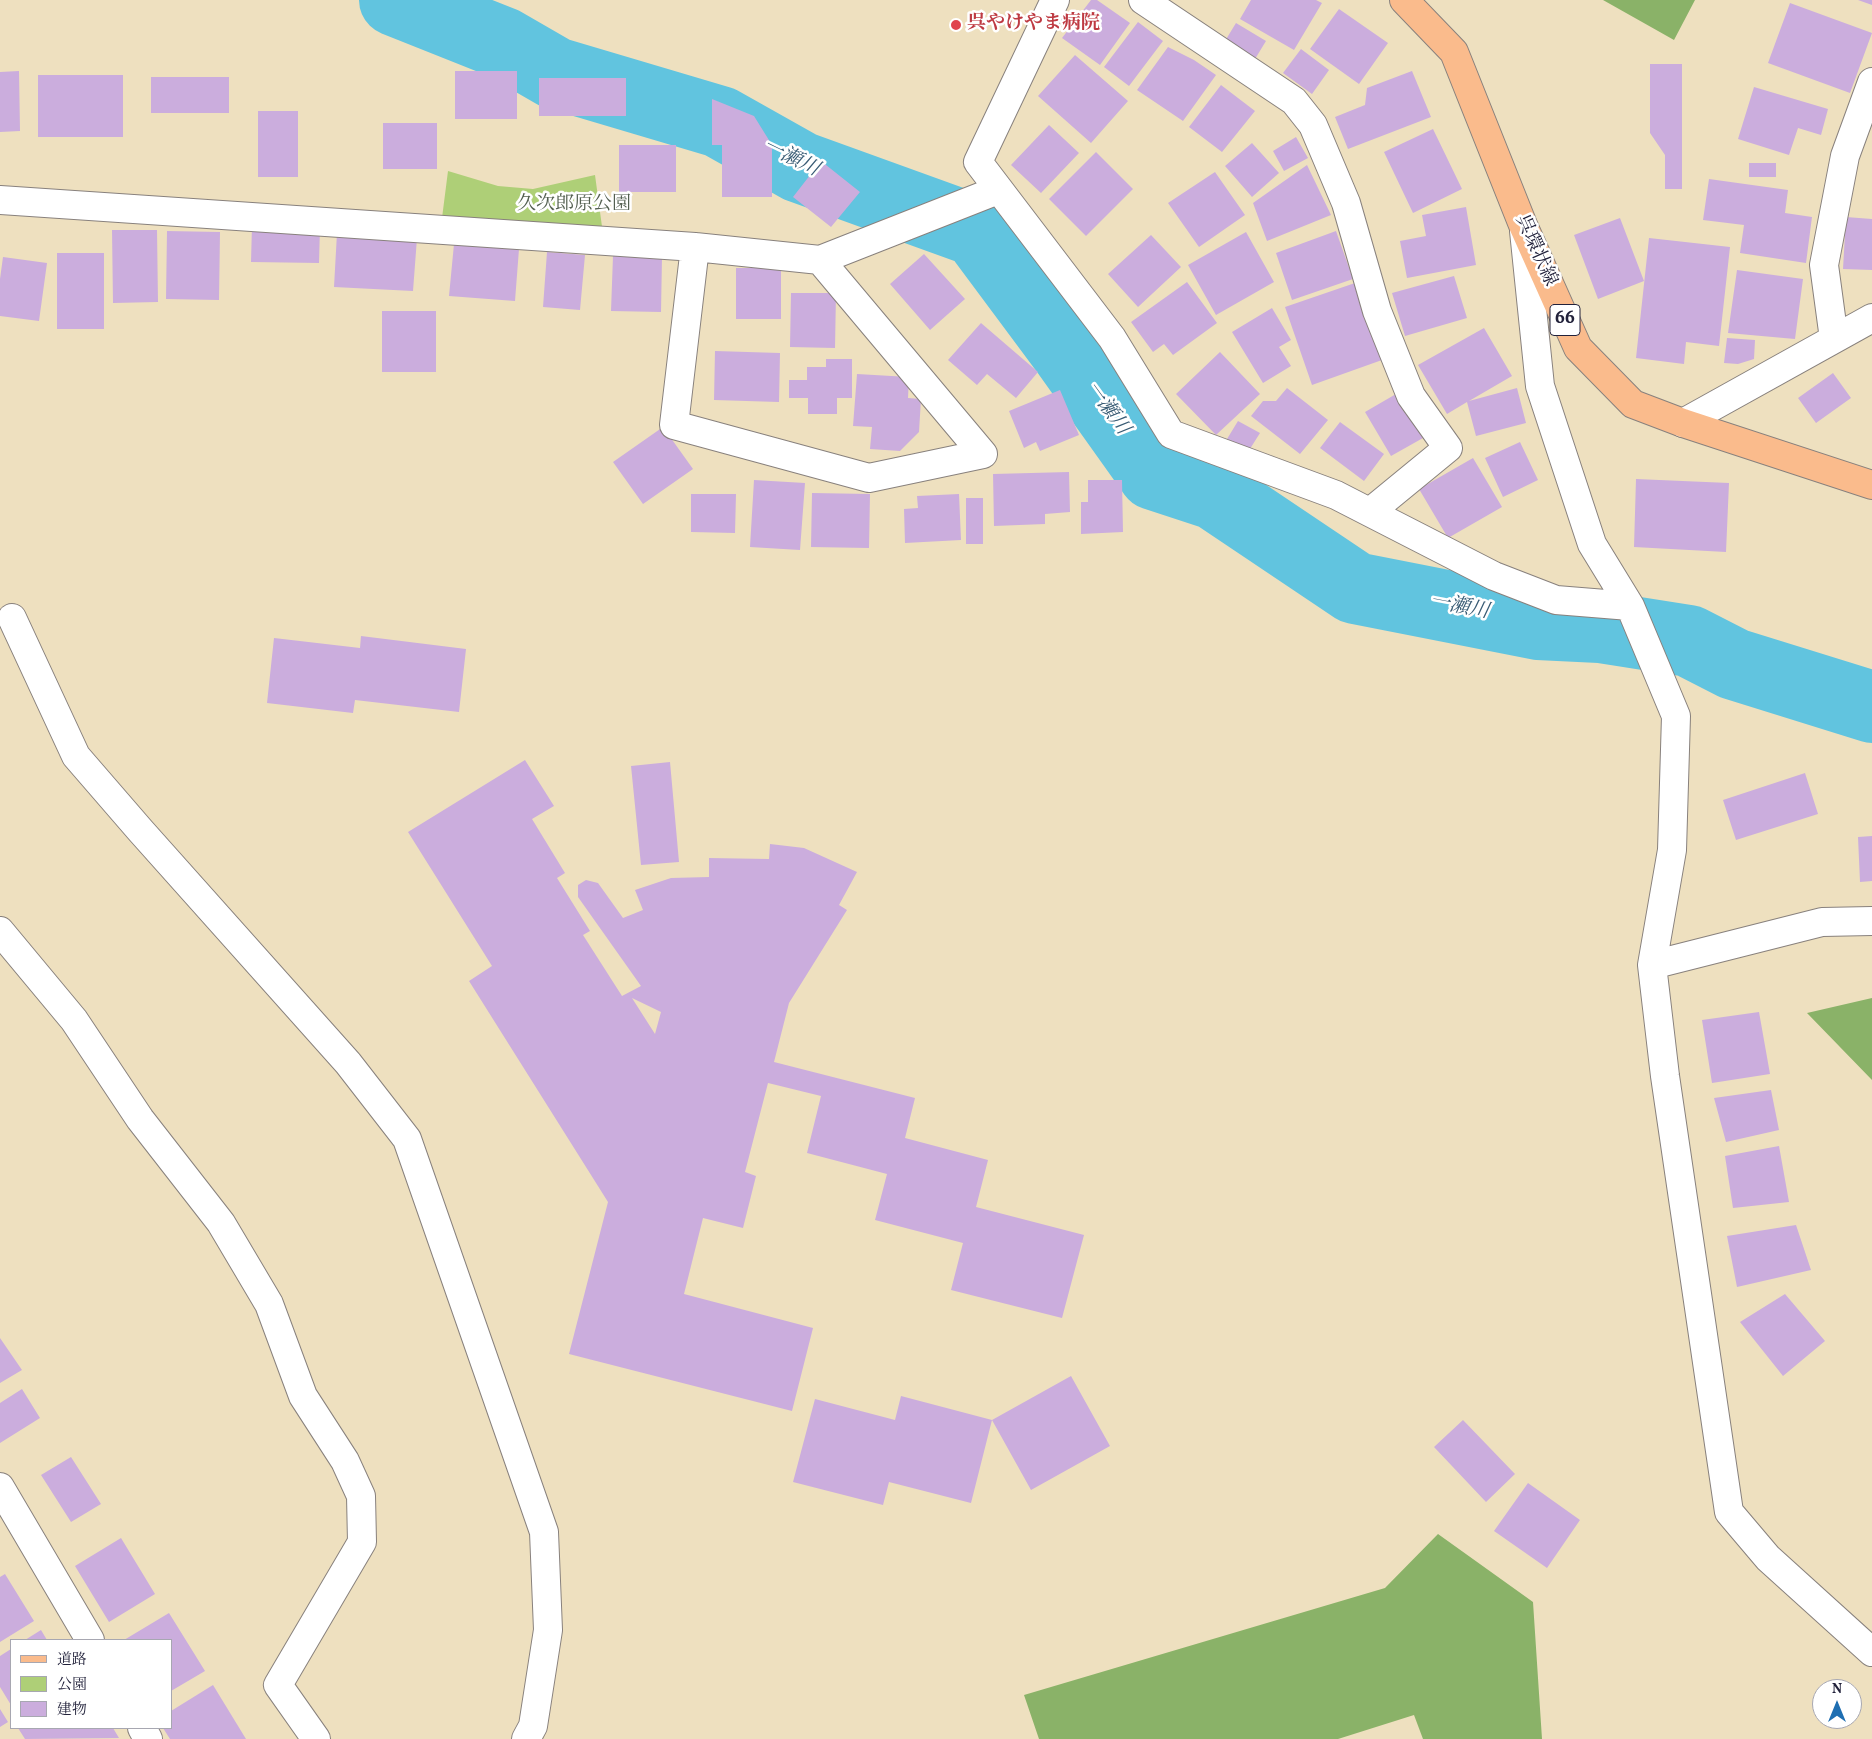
<!DOCTYPE html>
<meta charset="utf-8">
<style>
body{margin:0}
#map{position:relative;width:1872px;height:1739px;overflow:hidden;background:#eee0bf;font-family:Vollkorn,"Noto Serif JP",serif}
canvas{display:block}
.legend{position:absolute;left:10px;top:1639px;width:162px;height:90px;box-sizing:border-box;background:#fff;border:1px solid #a7a7b1;margin:0;padding:6px 9px;list-style:none;font-size:15px;color:#22223b}
.legend li{display:flex;align-items:center;gap:10px;height:25px}
.legend b{width:25px;border:1px solid #a7a7b1}
.north{position:absolute;left:1812px;top:1679px;width:50px;height:50px;box-sizing:border-box;background:#fff;border:1px solid #a7a7b1;border-radius:50%;rotate:0deg;font-size:14px;font-weight:700;line-height:20px;text-align:center;color:#22223b}
.north::after{content:'';display:block;margin:auto;width:18px;height:22px;background:#1f6fb2;clip-path:polygon(50% 0,100% 100%,50% 72%,0 100%)}
</style>
<div id="map">
<canvas width="1872" height="1739"></canvas>
<ul class="legend">
<li><b style="height:6px;background:#fabb8c"></b>道路</li>
<li><b style="height:14px;background:#aecf77"></b>公園</li>
<li><b style="height:14px;background:#cbaddd"></b>建物</li>
</ul>
<div class="north">N</div>
</div>
<script>
const context = document.querySelector('canvas').getContext('2d');
context.lineJoin = 'round';
function fillPath(path, color) { context.fillStyle = color; context.fill(path, 'evenodd'); }
const toPath = rows => new Path2D(rows.map(r => 'M' + r).join(''));
function strokePath(path, color, width, dash) { context.strokeStyle = color; context.lineWidth = width; context.lineCap = dash ? 'butt' : 'round'; context.setLineDash(dash || []); context.stroke(path); }
function write(font, color, halo, rows, align = 'center') {
  context.font = font + ' Vollkorn,"Noto Serif JP",serif'; context.lineWidth = 5; context.setLineDash([]); context.textBaseline = 'middle'; context.strokeStyle = halo; context.fillStyle = color; for (const [text, x, y, turn = 0] of rows) {
    context.save(); context.translate(x, y); context.rotate((+turn || 0) * Math.PI / 180); context.textAlign = isNaN(turn) ? turn : align; if (halo) context.strokeText(text, 0, 0); context.fillText(text, 0, 0); context.restore();
  }
}
fillPath(toPath([
 [448,171,498,186,533,189,595,175,603,234,442,218]
]), '#aecf77');
fillPath(toPath([
 [1603,0,1695,0,1674,40],
 [1872,998,1872,1080,1807,1013],
 [1438,1534,1533,1602,1542,1739,1423,1739,1414,1715,1338,1739,1039,1739,1024,1695,1385,1588]
]), '#8ab268');
strokePath(toPath([
 [395,0,503,43,555,73,720,122,800,167,977,231,1067,352,1154,474,1215,494,1355,588,1538,624,1600,627,1689,641,1734,664,1872,707]
]), '#61c4df', 72);
fillPath(toPath([
 [1091,0,1097,0,1130,23,1100,65,1062,38],
 [1251,0,1316,0,1322,3,1294,50,1240,19],
 [1858,0,1872,0,1872,5],
 [1790,3,1872,33,1850,93,1768,63],
 [1339,9,1388,43,1359,84,1310,49],
 [1138,22,1163,41,1129,86,1104,67],
 [1236,23,1266,41,1255,59,1225,41],
 [1168,47,1194,60,1216,75,1183,121,1137,90],
 [1301,49,1329,70,1312,94,1283,73],
 [1075,55,1128,101,1091,143,1038,96],
 [1650,64,1682,64,1682,189,1665,189,1665,155,1650,133],
 [19,71,20,131,0,132,0,72],
 [455,71,517,71,517,119,455,119],
 [1412,71,1431,117,1348,149,1335,117,1365,105,1367,88],
 [38,75,123,75,123,137,38,137],
 [151,77,229,77,229,113,151,113],
 [539,78,626,78,626,116,539,116],
 [1221,85,1255,111,1222,152,1189,127],
 [1754,87,1828,109,1821,135,1798,128,1789,155,1738,139],
 [712,99,754,116,772,145,772,197,722,197,722,145,712,145],
 [258,111,298,111,298,177,258,177],
 [383,123,437,123,437,169,383,169],
 [1049,125,1079,153,1041,193,1011,165],
 [1433,129,1462,189,1413,213,1384,152],
 [1296,137,1308,158,1284,171,1273,151],
 [1252,143,1279,173,1252,197,1225,166],
 [619,145,676,145,676,192,619,192],
 [1096,152,1133,189,1086,236,1049,199],
 [821,161,860,192,831,227,793,197],
 [1749,163,1776,163,1776,177,1749,177],
 [1307,165,1331,215,1267,241,1253,203],
 [1215,172,1245,215,1199,247,1168,203],
 [1709,179,1788,190,1785,213,1812,217,1806,263,1740,253,1744,225,1703,220],
 [1466,207,1476,265,1407,278,1400,241,1426,236,1422,215],
 [1846,217,1872,219,1872,270,1843,269],
 [1620,218,1644,281,1598,299,1574,235],
 [252,225,320,227,319,263,251,262],
 [112,230,157,230,158,302,113,303],
 [167,231,220,232,219,300,166,299],
 [1336,231,1353,279,1292,300,1276,253],
 [1246,232,1274,282,1216,315,1188,265],
 [337,233,417,238,413,291,334,287],
 [1151,235,1181,267,1138,307,1108,274],
 [1649,238,1730,247,1719,346,1686,342,1684,364,1636,358],
 [454,244,519,249,515,301,449,296],
 [547,252,585,255,580,310,543,307],
 [57,253,104,253,104,329,57,329],
 [924,254,965,299,930,330,890,284],
 [613,256,662,257,661,312,611,311],
 [3,257,47,263,39,321,0,316,0,279],
 [736,268,781,268,781,319,736,319],
 [1737,270,1803,279,1795,339,1728,333],
 [1454,276,1467,318,1405,336,1392,293],
 [1187,282,1217,323,1173,355,1164,344,1153,352,1131,322],
 [1355,283,1382,360,1312,385,1285,307],
 [791,293,836,293,835,348,790,347],
 [1272,308,1291,340,1279,347,1291,366,1263,383,1232,332],
 [382,311,436,311,436,372,382,372],
 [981,323,1038,372,1016,398,987,374,977,385,948,360],
 [1484,328,1512,376,1469,401,1517,388,1526,423,1476,436,1467,402,1447,414,1418,365],
 [1727,338,1755,340,1754,359,1738,364,1724,363],
 [715,351,780,353,779,402,714,400],
 [1220,352,1260,394,1216,435,1176,394],
 [826,359,852,359,852,398,837,398,837,414,808,414,808,398,789,398,789,380,807,380,807,367,826,367],
 [1833,373,1851,398,1816,423,1798,398],
 [857,374,909,377,908,398,921,399,919,432,900,451,870,449,872,427,853,426],
 [1287,388,1328,420,1300,454,1251,416,1263,401,1276,401],
 [1060,390,1079,435,1040,451,1036,442,1024,448,1009,411],
 [1396,394,1423,438,1391,456,1365,412],
 [1238,421,1260,433,1248,452,1227,439],
 [1340,422,1384,454,1364,481,1320,448],
 [663,427,693,469,643,504,613,462],
 [1520,442,1538,480,1503,497,1485,458],
 [1473,458,1502,507,1448,538,1419,489],
 [1069,472,1070,512,1045,514,1045,524,994,526,993,474],
 [1636,479,1729,483,1726,552,1634,547],
 [754,480,805,483,800,550,750,547],
 [1088,480,1122,480,1123,532,1081,534,1081,502,1088,502],
 [812,493,870,494,869,548,811,547],
 [691,494,736,494,735,533,691,532],
 [959,494,961,540,905,543,904,509,918,508,917,496],
 [966,498,983,498,983,544,966,544],
 [361,636,466,649,459,712,355,700,353,713,267,703,274,638,360,648],
 [525,760,554,806,532,819,565,873,557,878,590,931,583,935,622,996,641,986,578,897,578,885,586,880,598,883,623,918,643,910,635,890,671,878,709,877,709,858,769,859,770,844,804,848,857,872,839,905,847,910,789,1003,774,1062,915,1098,905,1138,988,1160,976,1207,1084,1235,1062,1318,951,1290,963,1243,875,1220,887,1174,807,1153,821,1096,768,1083,745,1172,756,1176,743,1228,703,1218,684,1294,813,1328,792,1411,569,1354,608,1202,469,981,492,966,408,832],
 [632,998,661,1012,655,1034],
 [670,762,679,862,641,865,631,766],
 [1805,773,1818,814,1736,840,1723,800],
 [1872,836,1872,881,1860,882,1858,837],
 [1759,1012,1770,1074,1712,1083,1702,1020],
 [1771,1090,1779,1130,1726,1142,1714,1098],
 [1779,1146,1789,1202,1733,1208,1725,1156],
 [1796,1225,1811,1270,1737,1287,1727,1236],
 [1785,1294,1825,1341,1783,1376,1740,1322],
 [0,1338,22,1370,0,1383],
 [1071,1376,1110,1446,1031,1490,992,1420],
 [22,1389,40,1418,0,1443,0,1403],
 [901,1396,992,1420,971,1503,889,1482,883,1505,793,1482,815,1399,895,1420],
 [1463,1420,1515,1474,1486,1502,1434,1447],
 [71,1457,101,1504,71,1522,41,1475],
 [1528,1483,1580,1520,1547,1568,1494,1531],
 [121,1538,155,1594,109,1622,75,1566],
 [5,1574,34,1621,0,1642,0,1577],
 [169,1613,205,1671,171,1691,171,1640,124,1640],
 [41,1630,47,1640,25,1640],
 [11,1649,11,1705,0,1687,0,1656],
 [213,1685,246,1739,170,1739,163,1728,171,1728,171,1711],
 [0,1709,8,1722,0,1727],
 [18,1728,113,1728,119,1738,25,1739]
]), '#cbaddd');
const street = toPath([
 [1055,0,978,162,1112,338,1171,434,1336,495,1494,576,1556,600,1630,606],
 [1143,0,1294,101,1313,125,1346,203,1377,311,1411,396,1448,448,1370,512],
 [0,200,695,247],
 [1524,231,1540,386,1592,544,1630,606,1676,716,1672,850,1652,965,1665,1076,1729,1512,1768,1558,1872,1652],
 [695,247,820,260,983,454,869,478,674,425,695,247],
 [820,260,998,190],
 [1834,339,1824,265,1845,156,1872,82],
 [1683,423,1872,318],
 [12,618,76,756,140,830,348,1063,407,1139,544,1532,548,1630,533,1726,526,1739],
 [0,931,74,1020,140,1119,221,1223,269,1304,303,1396,345,1461,361,1496,362,1542,278,1685,316,1739],
 [1652,965,1822,922,1872,921],
 [0,1487,90,1640],
 [142,1728,148,1739]
]);
const primary = toPath([
 [1404,0,1454,52,1523,225,1578,348,1633,404,1683,423,1872,485]
]);
strokePath(street, '#88817d', 30);
strokePath(primary, '#88817d', 30);
strokePath(street, '#fff', 28);
strokePath(primary, '#fabb8c', 28);
for (const [x, y, r, color] of [
 [956,25,6,"#e0444e"]
]) { const dot = new Path2D(); dot.arc(x, y, r, 0, 2 * Math.PI); context.fillStyle = color; context.fill(dot); strokePath(dot, '#fff', 2); }
for (const [x, y, w] of [
 [1565,320,30]
]) { const box = new Path2D(); box.roundRect(x - w / 2, y - 15.5, w, 31, 4); context.fillStyle = '#fff'; context.fill(box); strokePath(box, '#22223b', 1); }
write('bold 18px', '#22223b', null, [
 ["66",1565,320]
]);
write('bold 19px', '#be3a42', '#fff', [
 ["呉やけやま病院",967,25]
], 'left');
write('19px', '#535f50', '#fff', [
 ["久次郎原公園",574,206]
]);
write('19px', '#22223b', '#fff', [
 ["呉環状線",1535,251,66]
]);
write('italic 20px', '#385b74', '#fff', [
 ["一瀬川",790,159,26],
 ["一瀬川",1106,409,54],
 ["一瀬川",1459,608,11]
]);
</script>
